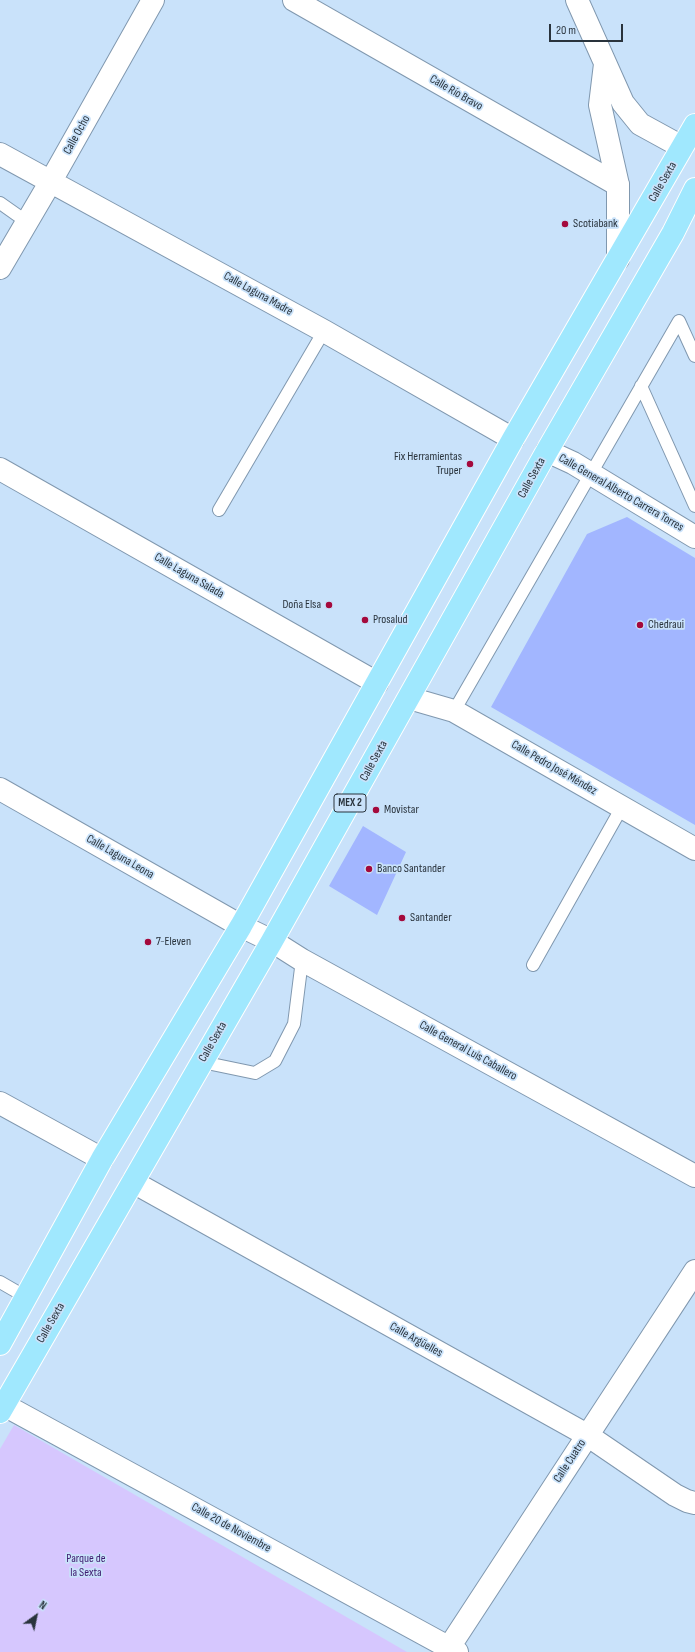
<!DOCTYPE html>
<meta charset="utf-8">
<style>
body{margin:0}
#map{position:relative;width:695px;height:1652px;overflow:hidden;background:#c9e2fa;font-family:"Sofia Sans Condensed",sans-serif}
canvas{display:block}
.north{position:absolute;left:16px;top:1596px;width:40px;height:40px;-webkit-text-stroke:3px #c9e2fa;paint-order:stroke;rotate:33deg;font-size:11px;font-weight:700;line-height:16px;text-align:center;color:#29333c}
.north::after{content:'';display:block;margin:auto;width:14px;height:18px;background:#29333c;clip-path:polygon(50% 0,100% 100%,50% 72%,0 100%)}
.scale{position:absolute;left:549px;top:24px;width:74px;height:18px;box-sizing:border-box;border:2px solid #29333c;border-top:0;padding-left:5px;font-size:12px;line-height:14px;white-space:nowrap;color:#29333c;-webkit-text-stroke:3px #c9e2fa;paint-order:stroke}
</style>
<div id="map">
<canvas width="695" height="1652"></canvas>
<div class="north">N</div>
<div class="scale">20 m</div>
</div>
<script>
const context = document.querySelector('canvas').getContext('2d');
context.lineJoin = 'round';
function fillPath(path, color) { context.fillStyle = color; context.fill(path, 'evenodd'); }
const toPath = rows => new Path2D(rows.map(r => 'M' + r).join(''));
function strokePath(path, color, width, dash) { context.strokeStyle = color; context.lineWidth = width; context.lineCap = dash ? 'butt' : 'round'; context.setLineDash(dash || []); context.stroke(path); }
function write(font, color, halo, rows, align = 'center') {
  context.font = font + ' "Sofia Sans Condensed",sans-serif'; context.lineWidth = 3.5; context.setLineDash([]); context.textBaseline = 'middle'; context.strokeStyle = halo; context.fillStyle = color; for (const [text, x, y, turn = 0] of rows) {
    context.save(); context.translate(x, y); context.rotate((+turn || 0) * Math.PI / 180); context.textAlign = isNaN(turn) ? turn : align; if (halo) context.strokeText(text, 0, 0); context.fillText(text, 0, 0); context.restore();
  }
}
fillPath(toPath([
 [14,1425,407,1652,0,1652,0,1449]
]), '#d6c7fe');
fillPath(toPath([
 [627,517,695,558,695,825,491,707,587,534],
 [363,826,406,852,377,915,329,886]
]), '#a2b6ff');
const service = toPath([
 [0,203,27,222],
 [641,386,695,506],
 [219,510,324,331],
 [454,711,679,321,695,356],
 [533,965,622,807],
 [202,1062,255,1073,275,1061,294,1024,302,960],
 [0,1282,26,1297]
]);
const minor = toPath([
 [294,0,618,185],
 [0,154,324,331,513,439],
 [0,268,51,181,153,0],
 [547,451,573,463,695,537],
 [0,469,377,683],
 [409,698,454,711,695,849],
 [0,789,241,926,272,941,302,960,695,1176],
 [0,1103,102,1159],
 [133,1182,587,1435,675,1495,687,1501,695,1503],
 [4,1405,457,1652],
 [446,1652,695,1271]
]);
const secondary = toPath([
 [577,0,623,103,640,124,682,147],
 [605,64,600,105,618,185,618,259]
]);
const primary = toPath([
 [0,1344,102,1159,241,926,513,439,695,125],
 [0,1412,272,941,547,451,673,233,695,189]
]);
strokePath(service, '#8098af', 14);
strokePath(minor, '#8098af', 24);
strokePath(secondary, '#8098af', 24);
strokePath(primary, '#fff', 24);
strokePath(service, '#fff', 12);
strokePath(minor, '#fff', 22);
strokePath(secondary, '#fff', 22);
strokePath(primary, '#a0e8fe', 22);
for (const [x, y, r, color] of [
 [565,224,4,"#a4093c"],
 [470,464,4,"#a4093c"],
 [329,605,4,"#a4093c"],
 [365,620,4,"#a4093c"],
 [640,625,4,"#a4093c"],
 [376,810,4,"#a4093c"],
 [369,869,4,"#a4093c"],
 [402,918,4,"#a4093c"],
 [148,942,4,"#a4093c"]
]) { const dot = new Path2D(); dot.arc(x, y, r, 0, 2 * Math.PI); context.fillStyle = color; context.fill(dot); strokePath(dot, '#c9e2fa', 1.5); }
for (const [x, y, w] of [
 [350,803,32]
]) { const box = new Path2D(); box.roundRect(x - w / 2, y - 9, w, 18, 3); context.fillStyle = '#c9e2fa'; context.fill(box); strokePath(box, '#29333c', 1); }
write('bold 11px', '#29333c', null, [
 ["MEX 2",350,803]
]);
write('12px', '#29333c', '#c9e2fa', [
 ["Calle Río Bravo",456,93,30],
 ["Calle Ocho",77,135,-61],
 ["Calle Sexta",663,182,-60],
 ["Calle Laguna Madre",258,294,29],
 ["Calle Sexta",532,478,-61],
 ["Calle General Alberto Carrera Torres",621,493,30],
 ["Calle Laguna Salada",189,576,30],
 ["Calle Sexta",374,761,-61],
 ["Calle Pedro José Méndez",554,768,30],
 ["Calle Laguna Leona",120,857,30],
 ["Calle Sexta",213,1042,-60],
 ["Calle General Luis Caballero",468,1051,29],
 ["Calle Sexta",51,1323,-60],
 ["Calle Argüelles",416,1340,29],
 ["Calle Cuatro",570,1461,-57],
 ["Calle 20 de Noviembre",231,1528,29]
]);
write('12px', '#29333c', '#c9e2fa', [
 ["Scotiabank",573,224],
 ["Fix Herramientas",462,457,"right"],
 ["Truper",462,471,"right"],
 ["Doña Elsa",321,605,"right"],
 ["Prosalud",373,620],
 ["Chedraui",648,625],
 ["Movistar",384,810],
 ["Banco Santander",377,869],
 ["Santander",410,918],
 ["7-Eleven",156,942]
], 'left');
write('12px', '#3d1a6e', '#c9e2fa', [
 ["Parque de",86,1559],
 ["la Sexta",86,1573]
]);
</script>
